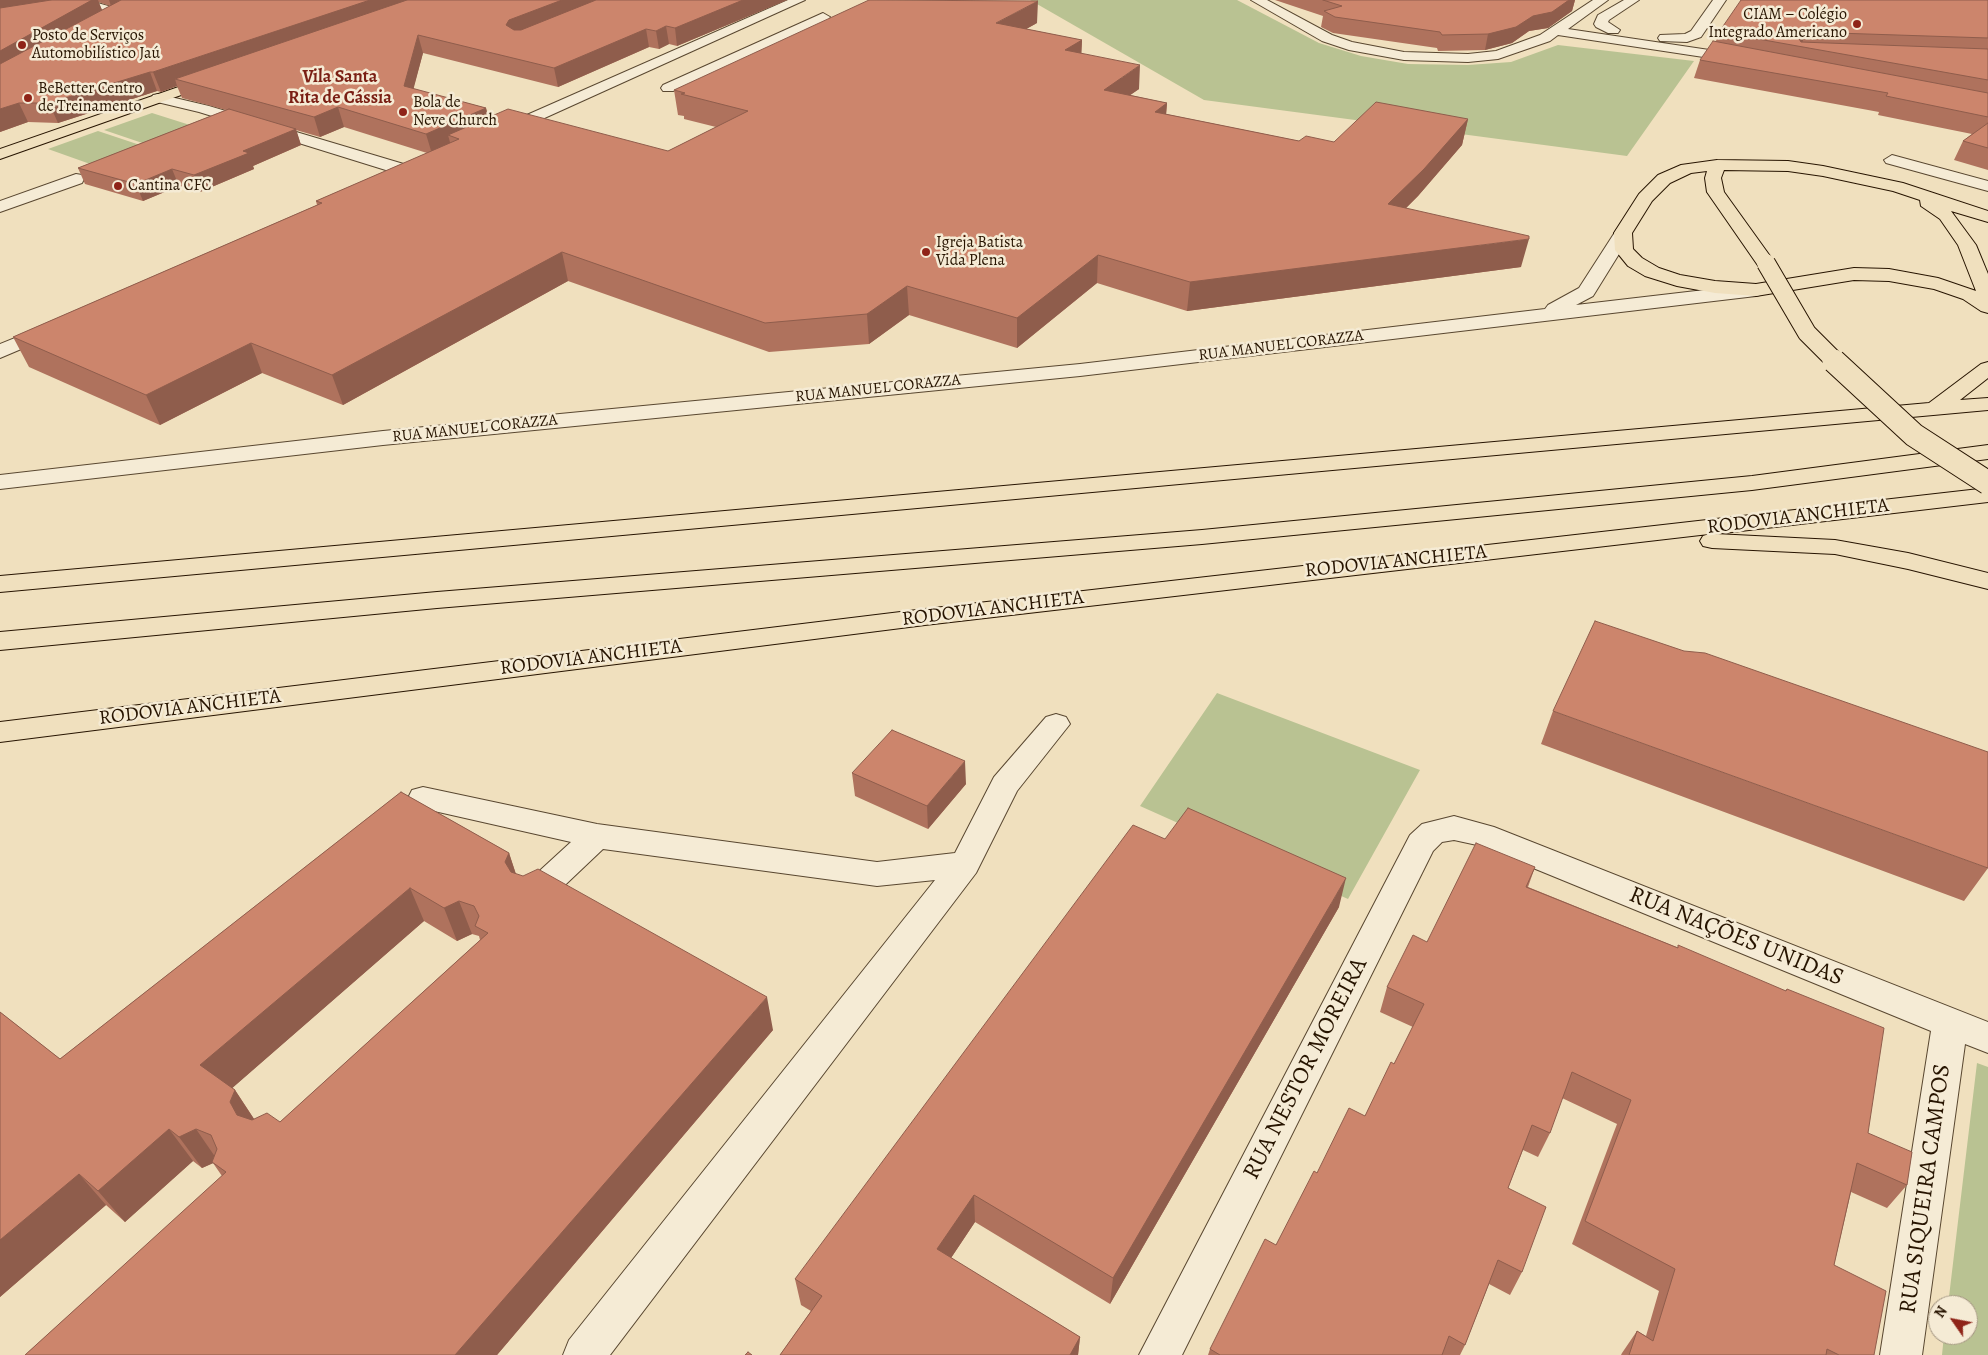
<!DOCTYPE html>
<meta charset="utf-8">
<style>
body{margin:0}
#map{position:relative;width:1988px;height:1355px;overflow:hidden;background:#f0e0be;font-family:Alegreya,serif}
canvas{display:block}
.north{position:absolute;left:1928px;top:1295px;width:50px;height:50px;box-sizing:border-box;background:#f5ebd5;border:1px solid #a39580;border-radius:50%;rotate:303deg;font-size:14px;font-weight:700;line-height:20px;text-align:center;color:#271400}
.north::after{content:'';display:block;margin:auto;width:18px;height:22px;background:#8f2418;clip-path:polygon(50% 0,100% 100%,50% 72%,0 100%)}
</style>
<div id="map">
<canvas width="1988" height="1355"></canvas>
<div class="north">N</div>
</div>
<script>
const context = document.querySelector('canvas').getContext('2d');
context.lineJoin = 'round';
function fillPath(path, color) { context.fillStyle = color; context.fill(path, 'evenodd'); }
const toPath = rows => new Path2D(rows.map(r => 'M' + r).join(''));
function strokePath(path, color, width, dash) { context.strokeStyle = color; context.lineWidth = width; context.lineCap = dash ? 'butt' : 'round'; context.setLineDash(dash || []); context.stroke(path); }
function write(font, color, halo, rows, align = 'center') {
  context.font = font + ' Alegreya,serif'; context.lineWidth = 5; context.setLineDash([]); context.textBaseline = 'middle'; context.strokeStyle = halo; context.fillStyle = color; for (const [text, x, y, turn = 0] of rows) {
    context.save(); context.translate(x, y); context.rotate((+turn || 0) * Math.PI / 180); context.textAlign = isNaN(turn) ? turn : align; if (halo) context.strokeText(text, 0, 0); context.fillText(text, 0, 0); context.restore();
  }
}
fillPath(toPath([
 [1030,0,1237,0,1319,43,1361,56,1408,64,1468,65,1511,62,1558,45,1694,61,1627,156,1204,100],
 [152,113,212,132,163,150,104,130],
 [98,131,158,151,107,170,48,149],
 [1217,693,1420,770,1348,899,1140,806],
 [1977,1063,1988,1067,1988,1355,1942,1355,1944,1335,1968,1335,1968,1305,1948,1305]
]), '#b9c292');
const minor = toPath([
 [788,0,805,0,507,135,501,137,493,132,495,129,788,0],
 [1251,0,1267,0,1332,35,1352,42,1404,52,1468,54,1496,51,1540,35,1593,0,1608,0,1568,29,1743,55,1750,59,1743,63,1558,35,1550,41,1498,59,1468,62,1404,60,1349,50,1322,41,1251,0],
 [1624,0,1639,0,1609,20,1608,22,1620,30,1618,33,1608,33,1596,27,1594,24,1598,15,1624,0],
 [1713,0,1726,0,1701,37,1687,42,1660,41,1658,38,1660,35,1685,34,1691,31,1713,0],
 [94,2,119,9,121,12,114,16,93,10,0,25,0,17,94,2],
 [823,13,830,17,828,20,673,91,663,91,661,88,663,85,823,13],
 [158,94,209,106,417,168,419,172,417,176,405,176,199,112,153,101,151,98,153,95,158,94],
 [1892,155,1988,181,1988,191,1886,163,1884,160,1892,155],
 [76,174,82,175,84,179,82,183,0,212,0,201,76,174],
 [1623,228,1629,229,1632,233,1593,296,1576,305,1756,284,1763,286,1766,290,1763,294,1756,296,1080,376,383,445,0,489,0,475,383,431,1080,364,1545,309,1548,305,1579,288,1617,229,1623,228],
 [52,323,59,325,62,329,59,333,0,358,0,344,52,323],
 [1056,714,1066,717,1070,724,1017,791,976,873,610,1355,563,1355,569,1340,935,880,877,886,603,849,545,904,534,908,523,904,518,895,523,886,571,842,412,806,408,798,412,790,423,787,597,824,877,862,955,853,994,777,1046,717,1056,714],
 [1454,816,1494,827,1988,1022,1988,1053,1965,1044,1922,1355,1880,1355,1931,1031,1477,845,1454,840,1442,842,1433,851,1182,1355,1139,1355,1410,835,1422,824,1454,816]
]);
const major = toPath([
 [213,75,218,76,220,79,218,82,0,159,0,149,213,75],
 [1717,160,1788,161,1823,166,1903,183,1988,211,1988,222,1951,211,1976,245,1988,274,1988,313,1981,311,1963,299,1934,289,1889,281,1854,280,1756,296,1715,293,1677,286,1645,276,1628,266,1615,250,1614,233,1639,194,1658,175,1681,165,1717,160],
 [1724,170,1788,171,1823,176,1893,191,1920,200,1921,206,1940,219,1958,245,1976,291,1938,278,1889,269,1854,268,1756,284,1715,281,1680,275,1659,268,1642,258,1633,249,1632,233,1652,201,1670,183,1691,173,1707,171,1705,178,1707,192,1759,267,1773,267,1775,263,1724,192,1721,178,1724,170]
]);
const highway = toPath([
 [1988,289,1988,303,1981,301,1977,295,1980,291,1988,289],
 [1988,362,1988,378,1960,400,1988,398,1988,410,0,592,0,576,1929,403,1981,364,1988,362],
 [1988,445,1988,459,1752,490,1202,544,437,608,0,650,0,632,437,592,1202,530,1752,476,1988,445],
 [1988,488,1988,502,1715,534,1835,540,1908,553,1988,573,1988,589,1908,569,1835,554,1712,548,1703,546,1700,541,1703,536,1709,534,925,625,0,742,0,722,925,609,1988,488]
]);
strokePath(minor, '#594730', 2);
strokePath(major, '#271400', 2);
strokePath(highway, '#271400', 2);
fillPath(minor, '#f5ebd5');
fillPath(major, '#f0e0be');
fillPath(highway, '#f0e0be');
const majorBridgeFar1 = toPath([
 [1766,263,1807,333,1836,362]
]);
const majorBridge = toPath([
 [1834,361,1914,435,1988,483]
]);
strokePath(majorBridgeFar1, '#271400', 20, []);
strokePath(majorBridge, '#271400', 25, []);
strokePath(majorBridgeFar1, '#f0e0be', 18);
strokePath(majorBridge, '#f0e0be', 23);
fillPath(toPath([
 [0,0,787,0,677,46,669,44,659,49,649,47,558,87,423,53,413,89,486,108,488,118,668,151,716,127,684,119,684,116,678,115,674,90,1037,23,1026,29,1082,40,1081,53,1139,89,1130,95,1167,103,1166,114,1299,141,1334,142,1468,119,1462,145,1418,196,1406,208,1521,267,1187,311,1097,283,1017,348,909,315,869,344,769,352,568,281,343,405,262,373,160,425,29,367,13,337,317,205,316,201,427,153,344,127,320,137,296,130,301,145,253,166,254,169,200,192,179,186,143,201,85,184,78,168,226,110,182,98,177,86,161,92,157,91,58,123,28,122,0,132],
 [98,2,110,6,102,10],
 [1275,0,1575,0,1572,11,1548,28,1529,31,1512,43,1485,50,1438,51,1437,48,1333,33,1321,27,1323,16],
 [1988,0,1988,170,1954,160,1963,141,1972,134,1878,115,1879,112,1694,78,1700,60,1716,41,1719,32],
 [1553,711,1988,868,1964,901,1541,744],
 [852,773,966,784,928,829,855,796],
 [401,792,509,853,516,874,773,1030,497,1355,25,1355,222,1176,213,1163,202,1168,193,1161,125,1222,106,1205,0,1297,0,1012,60,1059],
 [424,921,457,941,472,934,479,936,480,940,280,1122,254,1119,235,1090,232,1088],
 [1165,839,1339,907,1110,1304,975,1222,951,1258,1080,1337,1078,1355,780,1355,811,1311,801,1305,795,1279],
 [1535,867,1528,887,1785,991,1787,989,1868,1133,1907,1185,1887,1208,1851,1192,1834,1265,1874,1355,1621,1355,1622,1353,1637,1331,1646,1336,1659,1291,1572,1244,1617,1124,1562,1098,1550,1133,1538,1157,1523,1150,1508,1188,1522,1272,1510,1295,1489,1284,1465,1345,1460,1355,1208,1355,1210,1349,1276,1245,1317,1173,1365,1116,1394,1064,1413,1027,1380,1012,1387,987,1427,942]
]), '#af725d');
fillPath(toPath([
 [0,0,98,0,104,15,0,75],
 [109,0,123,0,111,6],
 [370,0,425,0,175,79,177,86,161,92,153,72],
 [562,0,609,0,510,43,506,25,509,20],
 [743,0,787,0,677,46,675,28],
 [1569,0,1575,0,1572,11,1548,28,1529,31,1512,43,1485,50,1488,34],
 [1038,1,1037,23,996,46,996,23],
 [666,26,669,44,659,49,656,31],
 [646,29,649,47,558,87,554,68],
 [1806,32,1801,46,1798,37],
 [418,35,423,53,409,106,404,86],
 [1082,40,1081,64,1065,50],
 [1140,65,1139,89,1103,114,1104,90],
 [150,72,157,91,58,123,49,103],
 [19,103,28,122,0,132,0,109],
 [1167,103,1165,128,1155,112],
 [338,107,344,127,320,137,314,117],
 [486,108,491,128,459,139,448,135,451,146,432,154,426,134],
 [1468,119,1462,145,1418,196,1383,231,1388,204],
 [296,129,301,145,253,166,254,169,200,192,194,175,243,151],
 [172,169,179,186,143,201,136,184],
 [1529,239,1521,267,1187,311,1190,282],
 [562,252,568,281,343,405,332,375],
 [1098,255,1097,283,1017,348,1017,318],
 [907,286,909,315,869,344,867,314],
 [251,343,262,373,160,425,146,395],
 [965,761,966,784,928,829,927,806],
 [509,853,520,887,505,862],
 [1346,878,1339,907,1110,1304,1113,1278],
 [410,888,424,921,222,1097,200,1065],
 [459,901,472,934,457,941,444,908],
 [767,997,773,1030,497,1355,455,1355],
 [235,1090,256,1122,237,1115,230,1102],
 [169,1129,193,1161,125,1222,98,1191],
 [196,1129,218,1161,202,1168,179,1137],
 [79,1174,106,1205,0,1297,0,1240],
 [974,1195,975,1222,939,1276,937,1249],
 [1080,1337,1078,1355,1070,1355]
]), '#8f5d4c');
const building = toPath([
 [51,0,92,0,0,51,0,8,51,0],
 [121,0,370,0,153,72,150,72,49,103,19,103,0,109,0,64,121,0],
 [407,0,562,0,509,20,506,25,514,30,521,30,596,0,743,0,675,28,666,26,656,31,646,29,554,68,418,35,404,86,486,108,426,134,338,107,314,117,175,79,407,0],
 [869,0,1038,1,996,23,1082,40,1065,50,1140,65,1104,90,1167,103,1155,112,1299,141,1306,136,1334,142,1376,102,1468,119,1424,169,1388,204,1529,236,1529,239,1190,282,1098,255,1017,318,907,286,867,314,765,323,562,252,332,375,251,343,146,395,13,337,322,203,316,201,459,139,448,135,508,109,668,151,748,111,681,94,685,93,674,90,869,0],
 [1323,0,1569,0,1552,12,1533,16,1516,27,1488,34,1442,35,1440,32,1335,17,1324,11,1342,6,1323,0],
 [1741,0,1988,0,1988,38,1806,32,1798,37,1801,42,1988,49,1988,80,1719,32,1741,0],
 [1713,41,1988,93,1988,117,1886,96,1888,93,1700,60,1713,41],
 [229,109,296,129,243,151,249,153,194,175,172,169,136,184,78,168,229,109],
 [1988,123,1988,148,1963,141,1988,123],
 [1595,621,1684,651,1705,653,1988,752,1988,868,1553,711,1595,621],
 [892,730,965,761,927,806,852,773,892,730],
 [401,792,509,853,505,862,511,872,523,876,538,869,767,997,455,1355,25,1355,226,1172,212,1162,217,1149,211,1135,196,1129,179,1137,169,1129,98,1191,79,1174,0,1240,0,1012,60,1059,401,792],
 [410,888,444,908,459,901,474,906,479,916,475,926,488,933,280,1122,267,1113,252,1120,237,1115,230,1102,235,1090,200,1065,410,888],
 [1188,808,1346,878,1113,1278,974,1195,937,1249,1080,1337,1070,1355,780,1355,822,1296,795,1279,1133,825,1165,839,1188,808],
 [1476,843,1535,867,1526,887,1678,948,1678,945,1786,991,1787,989,1884,1028,1868,1133,1912,1152,1907,1185,1857,1163,1834,1265,1886,1291,1874,1355,1839,1355,1827,1349,1826,1355,1629,1355,1637,1331,1653,1341,1675,1269,1585,1221,1631,1100,1572,1072,1550,1133,1532,1125,1508,1188,1546,1207,1522,1272,1498,1260,1465,1345,1449,1336,1442,1355,1220,1355,1210,1349,1265,1239,1276,1245,1314,1171,1317,1173,1349,1108,1365,1116,1391,1062,1394,1064,1424,1004,1387,987,1413,935,1427,942,1476,843],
 [748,1352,752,1355,745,1355,748,1352]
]);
fillPath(building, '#cc856c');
strokePath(building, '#8f5d4c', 1);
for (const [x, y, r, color] of [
 [1857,24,5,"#8f2418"],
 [22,45,5,"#8f2418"],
 [28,98,5,"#8f2418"],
 [403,112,5,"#8f2418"],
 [118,186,5,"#8f2418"],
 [926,252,5,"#8f2418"]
]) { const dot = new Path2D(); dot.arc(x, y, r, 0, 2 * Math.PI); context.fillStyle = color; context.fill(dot); strokePath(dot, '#f5ebd5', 2); }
write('16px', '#271400', '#f5ebd5', [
 ["CIAM – Colégio",1847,15,"right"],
 ["Integrado Americano",1847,33,"right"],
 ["Posto de Serviços",32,36],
 ["Automobilístico Jaú",32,54],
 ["BeBetter Centro",38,89],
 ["de Treinamento",38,107],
 ["Bola de",413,103],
 ["Neve Church",413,121],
 ["Cantina CFC",128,186],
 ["Igreja Batista",936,243],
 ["Vida Plena",936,261]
], 'left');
write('16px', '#271400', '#f5ebd5', [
 ["RUA MANUEL CORAZZA",1281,346,-7],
 ["RUA MANUEL CORAZZA",878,389,-6],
 ["RUA MANUEL CORAZZA",475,429,-6]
]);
write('bold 18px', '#7a1f14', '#f5ebd5', [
 ["Vila Santa",340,78],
 ["Rita de Cássia",340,99]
]);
write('20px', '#271400', '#f5ebd5', [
 ["RODOVIA ANCHIETA",1798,517,-7],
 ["RODOVIA ANCHIETA",1396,562,-6],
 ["RODOVIA ANCHIETA",993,609,-7],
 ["RODOVIA ANCHIETA",591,658,-7],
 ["RODOVIA ANCHIETA",190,708,-7]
]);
write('24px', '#271400', '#f5ebd5', [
 ["RUA NAÇÕES UNIDAS",1736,937,22],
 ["RUA NESTOR MOREIRA",1306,1069,-63],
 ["RUA SIQUEIRA CAMPOS",1926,1189,-82]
]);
</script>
